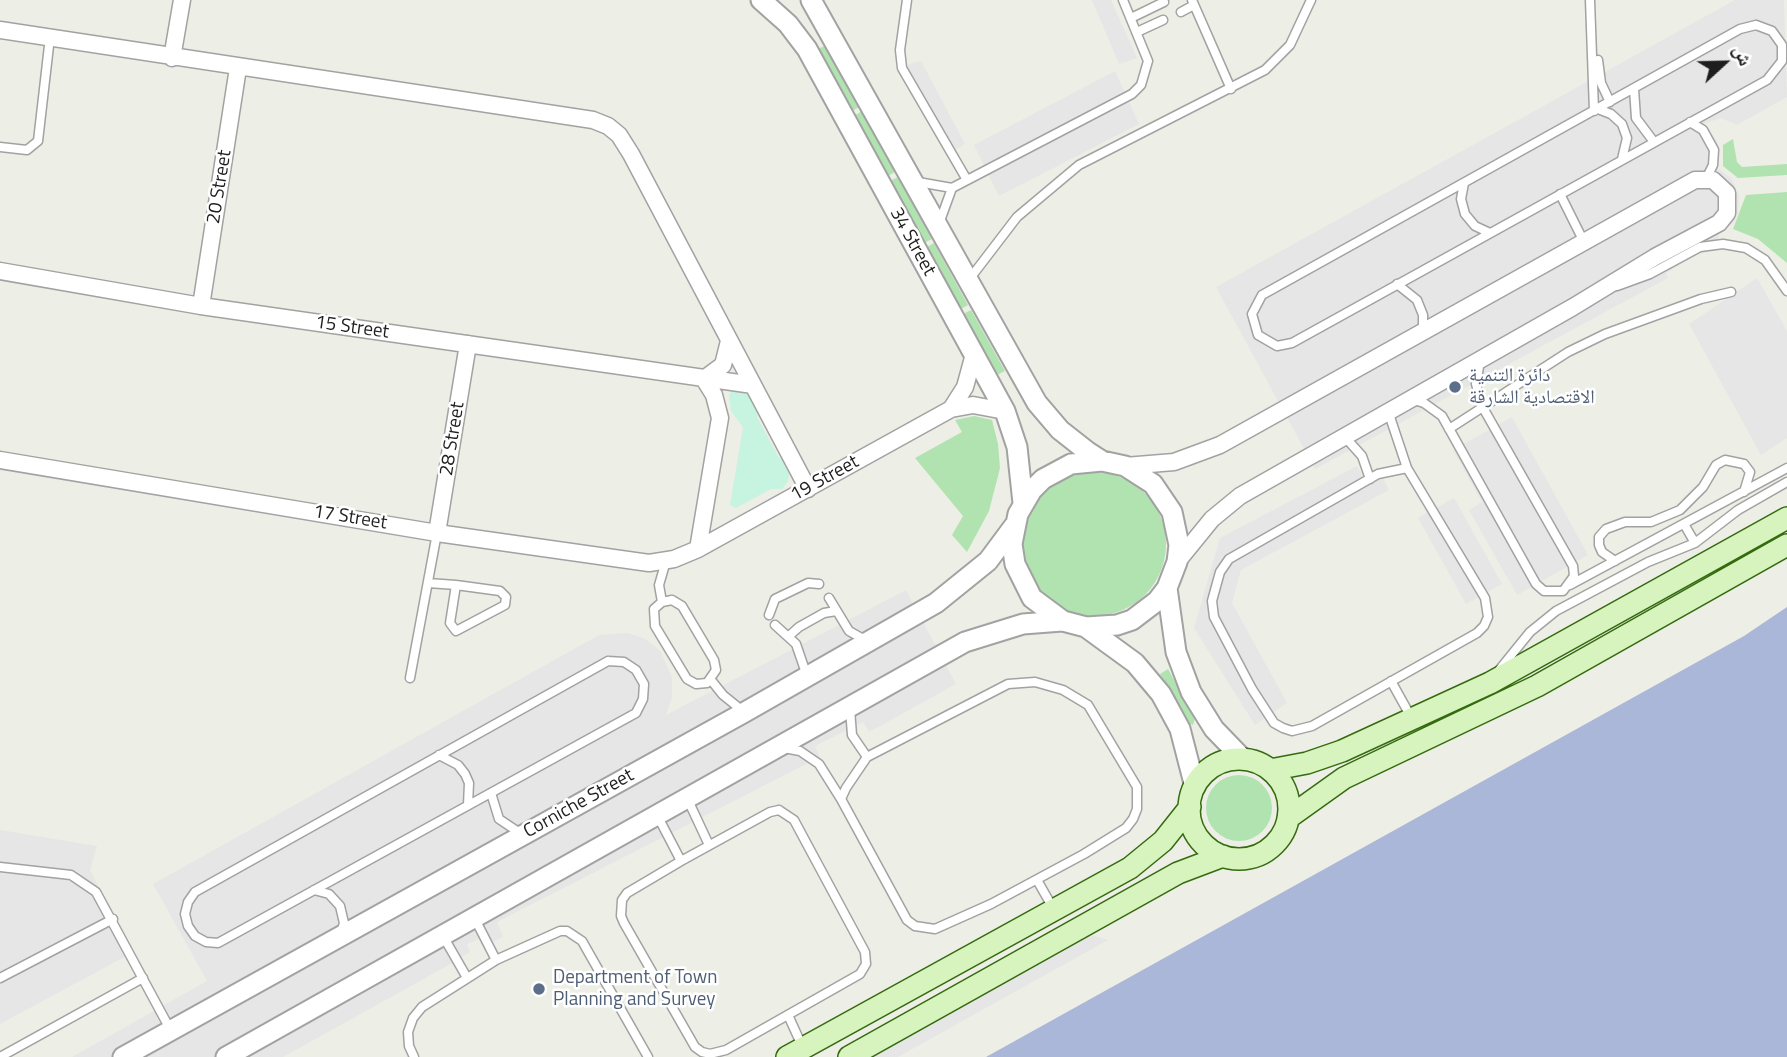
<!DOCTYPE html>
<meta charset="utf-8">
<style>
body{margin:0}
#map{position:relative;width:1787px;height:1057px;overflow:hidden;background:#edeee5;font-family:"Titillium Web","Noto Naskh Arabic",sans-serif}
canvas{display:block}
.north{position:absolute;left:1689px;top:28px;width:70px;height:70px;-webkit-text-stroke:5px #fff;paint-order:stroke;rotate:68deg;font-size:19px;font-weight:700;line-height:28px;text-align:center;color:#1e1e1e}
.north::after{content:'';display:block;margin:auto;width:24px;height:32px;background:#1e1e1e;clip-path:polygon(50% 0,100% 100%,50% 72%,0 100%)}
</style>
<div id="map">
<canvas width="1787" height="1057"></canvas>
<div class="north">ش</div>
</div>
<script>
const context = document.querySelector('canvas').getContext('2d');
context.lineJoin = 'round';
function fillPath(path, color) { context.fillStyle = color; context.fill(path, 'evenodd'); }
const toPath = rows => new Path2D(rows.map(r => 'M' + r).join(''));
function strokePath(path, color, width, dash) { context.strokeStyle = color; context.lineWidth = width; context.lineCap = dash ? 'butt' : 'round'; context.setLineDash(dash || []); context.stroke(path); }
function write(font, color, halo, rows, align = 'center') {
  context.font = font + ' "Titillium Web","Noto Naskh Arabic",sans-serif'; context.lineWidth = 5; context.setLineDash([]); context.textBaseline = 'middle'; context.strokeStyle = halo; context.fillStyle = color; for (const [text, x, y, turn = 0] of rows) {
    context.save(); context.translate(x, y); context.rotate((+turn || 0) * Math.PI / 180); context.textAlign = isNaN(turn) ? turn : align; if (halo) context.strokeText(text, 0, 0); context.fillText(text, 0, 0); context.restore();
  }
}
fillPath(toPath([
 [826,45,859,107,852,111,818,49],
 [862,111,895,172,888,176,854,116],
 [1733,139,1737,162,1742,167,1787,164,1787,175,1738,178,1723,166,1723,145],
 [898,177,932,239,924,243,890,181],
 [1787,192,1787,263,1758,239,1733,229,1746,195],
 [934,243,968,305,961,309,927,247],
 [971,310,1005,371,997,375,963,314],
 [974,416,992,420,998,444,1000,468,989,511,967,552,952,535,963,516,915,458,962,432,955,420],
 '1022 544a72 72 0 1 1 144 0a72 72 0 1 1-144 0Z',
 [1168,669,1195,718,1193,725,1188,723,1160,674],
 '1206 808a33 33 0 1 1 66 0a33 33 0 1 1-66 0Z'
]), '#b0e3b0');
fillPath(toPath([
 [733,390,750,395,759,407,757,417,779,458,787,460,790,470,788,481,782,489,771,489,736,508,730,505,743,427,731,411,729,395]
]), '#c6f4e0');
fillPath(toPath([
 [1092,0,1111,0,1137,58,1119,64],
 [1735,0,1784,0,1787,97,1737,125,1721,118,1703,124,1718,143,1716,167,1731,178,1739,195,1738,214,1734,222,1718,235,1719,249,1697,255,1666,273,1668,278,1315,469,1216,287],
 [921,61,965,144,950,153,903,66],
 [1115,71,1139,124,999,196,974,145],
 [1757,278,1787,331,1787,438,1761,455,1689,324],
 [1512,417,1588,555,1517,595,1469,510,1482,502,1453,450],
 [1357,466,1368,485,1383,478,1389,490,1241,570,1232,603,1287,703,1255,725,1194,628,1220,538],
 [1454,498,1502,584,1466,604,1418,518],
 [906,590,956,684,869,732,863,722,815,746,820,757,497,922,503,937,485,946,481,938,467,944,470,952,456,961,283,1057,72,1057,207,981,153,884,599,635,628,633,646,639,661,652,672,678,672,698,666,715],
 [0,830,97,846,90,870,132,953,0,1024],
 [1088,934,1108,940,898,1057,868,1057]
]), '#e6e6e6');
fillPath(toPath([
 [1787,607,1787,1057,986,1057,1744,636]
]), '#aab7d8');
const service = toPath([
 [907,0,900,50,902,68,967,180],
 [1192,0,1231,89],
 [1590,0,1594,111],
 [1181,12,1194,5],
 [1131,18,1164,2],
 [1756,25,1772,31,1782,45,1782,61,1767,80,1292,343,1277,346,1258,335,1252,314,1262,295,1740,29,1756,25],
 [1137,32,1163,20],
 [1598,60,1601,83,1610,102],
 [1634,89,1636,118,1654,142],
 [1598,109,1611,114,1622,124,1627,138,1622,159],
 [1690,122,1703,130,1714,150,1713,165,1706,179],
 [0,147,27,150,38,141,50,37],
 [918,182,952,188,1132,94,1141,85,1148,61,1123,0],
 [1464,183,1461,199,1465,214,1475,226,1490,233],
 [1560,194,1584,242],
 [940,221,952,188],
 [968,281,1017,217,1079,165,1265,70,1290,45,1311,0],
 [1397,284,1417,300,1423,315,1423,332],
 [1617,286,1650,274,1700,247,1723,244,1746,248,1765,260,1787,291],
 [1414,400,1424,403,1442,416,1536,584,1544,591,1563,591,1574,576,1573,566,1482,406,1476,384,1480,361],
 [1388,411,1407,468],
 [1449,429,1568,352,1605,334,1701,299,1731,292],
 [1344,436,1362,456,1370,479],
 [1407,468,1485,598,1488,617,1484,626,1477,633,1312,726,1292,731,1283,728,1274,723,1252,689,1214,617,1212,601,1220,572,1229,559,1378,474,1407,468],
 [1684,524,1695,543],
 [1615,561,1602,552,1599,545,1599,537,1606,529,1625,522,1651,522,1680,510,1703,487,1716,465,1725,460,1744,464,1750,472,1744,492],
 [428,583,456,585,500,591,506,597,505,605,456,631,450,623,456,585],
 [1570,585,1787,468],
 [829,598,849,631,867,641],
 [672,600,682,606,714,660,716,670,707,683,696,684,687,679,655,626,654,609,662,602,672,600],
 [662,602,659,585,666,561],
 [769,615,775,599,808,583,819,584],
 [775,625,796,644,807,676],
 [789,636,799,627,824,613,836,611],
 [608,661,624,662,636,670,644,684,643,699,636,713,218,943,206,942,195,936,188,926,185,914,188,902,195,892,608,661],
 [1500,669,1530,632,1556,611,1648,562,1695,543,1738,510,1787,482],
 [410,678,437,533],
 [711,680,723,695,744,712],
 [1391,681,1411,717],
 [1035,682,1063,690,1088,705,1137,787,1137,809,1133,819,1126,828,1084,854,991,904,935,929,915,926,907,920,841,799,846,788,867,757,1008,684,1035,682],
 [850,709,852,735,867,757],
 [784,748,800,751,819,764,841,799],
 [439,755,458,765,465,774,469,783,468,805],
 [491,793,499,819,520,833],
 [687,798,709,845],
 [779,810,794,820,865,952,866,964,860,974,726,1050,710,1054,702,1052,695,1047,624,923,621,916,622,900,627,893,681,861,770,812,779,810],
 [657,815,681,861],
 [0,867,71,875,96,892,170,1029],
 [1037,880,1053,908],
 [314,890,329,894,340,906,344,923,341,933],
 [475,919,496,960],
 [443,936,466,976],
 [0,978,113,919],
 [788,1015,803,1048],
 [0,1057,143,978],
 [414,1057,409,1046,408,1032,413,1018,422,1007,496,960,560,931,567,931,582,941,648,1057]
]);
const minor = toPath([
 [0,30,593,120,608,126,619,135,631,154,808,489],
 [172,58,182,0],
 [0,271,201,306,753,385],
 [201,306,238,68],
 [704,379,723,365,729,341],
 [951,409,965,387,974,354],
 [0,460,437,533,649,563,674,559,698,549,951,409,973,405,1005,411],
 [1125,466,1174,462,1220,445,1695,180,1713,180,1727,193,1727,213,1719,223,1655,257,1573,307,1240,496,1212,519,1177,562],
 [437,533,468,344],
 [698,549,720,418,714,395,704,379]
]);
const tertiary = toPath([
 [761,0,788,24,807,49,1005,411,1017,447,1023,503],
 [811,0,1037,403,1060,430,1088,452,1102,461,1125,466,1153,484,1172,512,1179,545,1177,562,1167,588,1157,601,1132,620,1117,625,1086,627,1063,621,1032,598,1015,564,1012,544,1018,514,1032,490,1043,479,1071,464,1102,461],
 [1167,588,1176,652,1191,692,1214,729,1243,759],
 [1087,628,1135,663,1161,694,1180,729,1195,787],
 [123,1057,745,712,936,603,988,561,1014,526],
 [226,1057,965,642,1023,624,1062,621]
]);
const secondary = toPath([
 '1189 809a50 50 0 1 1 100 0a50 50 0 1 1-100 0Z',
 [1270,770,1307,763,1342,751,1490,683,1787,518],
 [1288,818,1344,778,1537,686,1787,545],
 [787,1057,1130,868,1163,841,1190,807],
 [849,1057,1178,873,1223,856]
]);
strokePath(service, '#a2a2a2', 11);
strokePath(minor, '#a2a2a2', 19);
strokePath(tertiary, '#a2a2a2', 23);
strokePath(secondary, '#346b0f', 24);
strokePath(service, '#fff', 8);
strokePath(minor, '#fff', 16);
strokePath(tertiary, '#fff', 19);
strokePath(secondary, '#d7f3be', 21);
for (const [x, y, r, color] of [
 [1455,387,7,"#5c6f8a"],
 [539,989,7,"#5c6f8a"]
]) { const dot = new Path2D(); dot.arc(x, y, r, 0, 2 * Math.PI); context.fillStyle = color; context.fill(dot); strokePath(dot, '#fff', 2.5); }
write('19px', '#1e1e1e', '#fff', [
 ["20 Street",220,187,-81],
 ["34 Street",912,242,61],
 ["15 Street",352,328,8],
 ["28 Street",453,439,-81],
 ["19 Street",825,479,-29],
 ["17 Street",350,518,9],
 ["Corniche Street",579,804,-29]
]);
write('19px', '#4e5e75', '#fff', [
 ["دائرة التنمية",1469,376],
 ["الاقتصادية الشارقة",1469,398],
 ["Department of Town",553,978],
 ["Planning and Survey",553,1000]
], 'left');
</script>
